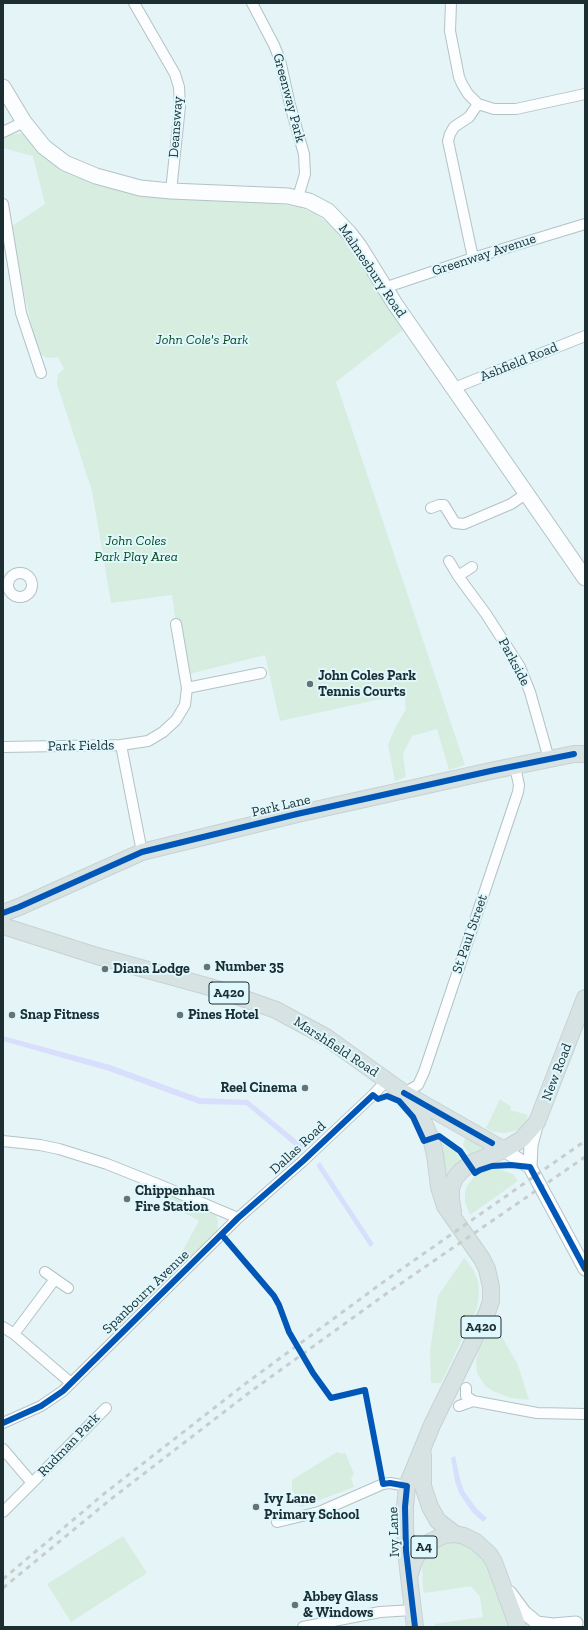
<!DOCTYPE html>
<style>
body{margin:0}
#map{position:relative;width:588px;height:1630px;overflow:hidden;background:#e5f4f7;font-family:"Zilla Slab",serif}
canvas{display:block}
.frame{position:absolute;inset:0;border:4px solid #1d2e32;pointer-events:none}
</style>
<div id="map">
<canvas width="588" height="1630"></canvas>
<div class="frame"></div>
</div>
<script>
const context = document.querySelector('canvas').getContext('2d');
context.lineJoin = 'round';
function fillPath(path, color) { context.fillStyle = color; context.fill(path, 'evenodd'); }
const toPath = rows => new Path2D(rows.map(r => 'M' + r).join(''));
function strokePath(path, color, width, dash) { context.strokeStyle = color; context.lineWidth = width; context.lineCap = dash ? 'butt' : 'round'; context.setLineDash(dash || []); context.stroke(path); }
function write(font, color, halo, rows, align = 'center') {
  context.font = font + ' "Zilla Slab",serif'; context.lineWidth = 4; context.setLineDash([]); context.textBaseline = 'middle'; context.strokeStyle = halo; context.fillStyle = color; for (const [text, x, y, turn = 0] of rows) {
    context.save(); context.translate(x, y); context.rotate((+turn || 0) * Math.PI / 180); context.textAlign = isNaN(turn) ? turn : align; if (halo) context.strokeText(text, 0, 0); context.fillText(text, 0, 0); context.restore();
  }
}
fillPath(toPath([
 [23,133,38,148,76,175,298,207,314,213,329,224,347,242,405,328,336,382,465,765,449,770,437,729,412,736,403,754,406,777,395,781,388,745,396,726,406,709,404,694,280,721,265,655,189,674,176,624,172,595,111,603,92,491,57,384,58,374,64,369,58,357,47,358,38,353,9,228,45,204,33,156,3,148,3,136],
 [500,1099,511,1107,510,1110,528,1115,525,1123,521,1128,515,1131,503,1133,490,1131,486,1128],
 [466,1135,487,1146,486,1152,471,1157,463,1145],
 [439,1140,456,1153,462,1163,447,1187],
 [498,1169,513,1174,518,1181,470,1215,465,1202,465,1193,467,1186,475,1176,480,1173,486,1170],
 [171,1195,211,1212,216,1215,218,1221,217,1231,214,1235,186,1262,183,1262,178,1260,178,1259,199,1221,166,1202,166,1200],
 [464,1258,473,1269,478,1282,479,1295,477,1308,441,1383,431,1383,430,1351,438,1296],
 [494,1323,518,1365,529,1400,511,1398,495,1392,485,1386,477,1373,476,1360,479,1350],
 [337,1452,342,1454,345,1452,354,1474,351,1478,354,1487,301,1507,292,1490,292,1480],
 [123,1536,147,1573,71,1622,47,1584],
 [451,1543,460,1543,469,1547,476,1552,484,1562,509,1627,435,1627,435,1624,483,1617,480,1597,471,1586,425,1593,423,1591,422,1564,427,1555,434,1548,442,1544]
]), '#d7ede0');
fillPath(toPath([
 [3,1036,110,1065,200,1098,248,1100,305,1147,301,1151,246,1105,199,1104,109,1071,3,1041],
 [320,1162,374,1244,370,1247,316,1165],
 [455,1456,460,1479,464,1491,477,1509,487,1518,483,1522,472,1512,459,1493,455,1481,451,1458]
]), '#d8dffc');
const minor = toPath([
 [134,3,175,74,179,87,180,106,171,191],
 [252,3,274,45,280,60,290,105,304,154,305,174,298,197],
 [451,3,450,31,459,77,462,84,468,94,478,104,494,109,516,109,585,94],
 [3,132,24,122],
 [3,204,21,313,41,373],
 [473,258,448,141,450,134,454,127,469,117,478,104],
 [384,288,473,258,585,224],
 [454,388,585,336],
 [431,508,439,505,444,505,455,523,464,524,511,504,527,493],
 [449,561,458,576],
 [472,567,458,576,486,614,520,667,530,692,549,759],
 '8 585a12 12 0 1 1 24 0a12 12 0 1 1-24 0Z',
 [187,688,261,673],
 [121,745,148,741,163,732,176,720,185,705,187,688,176,624],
 [3,747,121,745,142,852],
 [404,1093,418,1085,424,1072,518,792,519,785,515,767],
 [3,1141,40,1145,59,1149,107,1164,162,1186,238,1218],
 [45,1272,55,1279],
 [3,1327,14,1334,71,1383],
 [14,1334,55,1279,68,1288],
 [466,1388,466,1396,473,1401],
 [459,1406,473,1401,537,1413,585,1414],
 [3,1423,41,1406,63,1391,238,1218,303,1161,373,1095,387,1080],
 [3,1449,32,1483,3,1512],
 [32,1483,106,1408],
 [277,1522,319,1512,383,1484,390,1483,407,1486],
 [303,1627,380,1612,413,1610]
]);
const tertiary = toPath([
 [537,1122,531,1145,530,1167,585,1269],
 [504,1150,530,1167],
 [510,1593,524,1612,537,1623,553,1625,576,1623]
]);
const secondary = toPath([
 [3,87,24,122,44,147,65,163,96,176,140,188,171,191,288,196,309,201,328,211,349,233,359,246,395,304,585,578]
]);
const primary = toPath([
 [3,913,19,907,142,852,297,814,495,770,574,754,585,754],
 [3,926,97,956,217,989,276,1010,326,1037,404,1093,504,1150],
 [406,1096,423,1121,432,1142,435,1155,439,1187,445,1206,482,1259,487,1269,491,1287,491,1301,487,1313,432,1425,407,1486,405,1507,405,1525,406,1551,409,1577],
 [453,1212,451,1199,451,1188,455,1178,461,1171,471,1163,504,1150,522,1139,537,1122,585,998],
 [423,1455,423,1486,430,1507,438,1521,455,1534],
 [415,1627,409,1577,414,1561,419,1552,430,1542,444,1535,455,1534,464,1536,476,1542,489,1554,494,1562,518,1627]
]);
strokePath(minor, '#b4c2c6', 12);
strokePath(tertiary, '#b4c2c6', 15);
strokePath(secondary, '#b4c2c6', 17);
strokePath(primary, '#c8d1d3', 18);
strokePath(minor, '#fbfdfe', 10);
strokePath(tertiary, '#fbfdfe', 13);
strokePath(secondary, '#fbfdfe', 15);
strokePath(primary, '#d7e3e2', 16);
strokePath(toPath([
 [3,1579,105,1493,245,1384,386,1280,585,1141],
 [3,1588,111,1499,250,1392,390,1291,585,1157]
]), '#c8cdce', 3, [5, 5]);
strokePath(toPath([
 [3,913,19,907,142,852,297,814,495,770,574,754],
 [404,1093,492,1143],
 [222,1235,274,1296,279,1305,289,1332,313,1373,331,1398,365,1390,383,1484,390,1483,407,1486,405,1507,406,1551,415,1627],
 [3,1423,41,1406,63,1391,238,1218,303,1161,373,1095,378,1099,387,1096,399,1101,413,1117,424,1141,439,1136,460,1151,475,1173,480,1170,492,1166,511,1165,530,1167,585,1269]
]), '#0057b8', 6);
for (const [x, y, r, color] of [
 [310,684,4,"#637377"],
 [207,967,4,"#637377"],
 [105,969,4,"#637377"],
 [12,1015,4,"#637377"],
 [180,1015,4,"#637377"],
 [305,1088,4,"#637377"],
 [127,1199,4,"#637377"],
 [256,1507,4,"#637377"],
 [295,1605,4,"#637377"]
]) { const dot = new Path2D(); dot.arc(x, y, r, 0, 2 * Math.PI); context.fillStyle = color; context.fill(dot); strokePath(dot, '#def8fe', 1.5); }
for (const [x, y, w] of [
 [229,993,40],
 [481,1327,40],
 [424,1547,26]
]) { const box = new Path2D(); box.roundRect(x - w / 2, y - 11, w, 22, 3); context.fillStyle = '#def8fe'; context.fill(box); strokePath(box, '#1d2e32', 1); }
write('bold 13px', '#1d2e32', null, [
 ["A420",229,993],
 ["A420",481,1327],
 ["A4",424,1547]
]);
write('14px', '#1d2e32', '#def8fe', [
 ["Greenway Park",289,98,75],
 ["Deansway",176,127,-86],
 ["Greenway Avenue",484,255,-18],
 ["Malmesbury Road",372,271,56],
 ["Ashfield Road",519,362,-22],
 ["Parkside",514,662,62],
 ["Park Fields",81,746,-1],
 ["Park Lane",281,806,-13],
 ["St Paul Street",470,934,-71],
 ["Marshfield Road",336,1047,33],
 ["New Road",557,1072,-69],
 ["Dallas Road",298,1148,-43],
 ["Spanbourn Avenue",146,1292,-44],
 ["Rudman Park",69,1445,-46],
 ["Ivy Lane",394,1532,-92]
]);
write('italic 14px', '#094a1b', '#def8fe', [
 ["John Cole's Park",202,340],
 ["John Coles",136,541],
 ["Park Play Area",136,557]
]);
write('bold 14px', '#1d2e32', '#def8fe', [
 ["John Coles Park",318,676],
 ["Tennis Courts",318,692],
 ["Number 35",215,967],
 ["Diana Lodge",113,969],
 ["Snap Fitness",20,1015],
 ["Pines Hotel",188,1015],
 ["Reel Cinema",297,1088,"right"],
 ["Chippenham",135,1191],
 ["Fire Station",135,1207],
 ["Ivy Lane",264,1499],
 ["Primary School",264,1515],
 ["Abbey Glass",303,1597],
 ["& Windows",303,1613]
], 'left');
</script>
